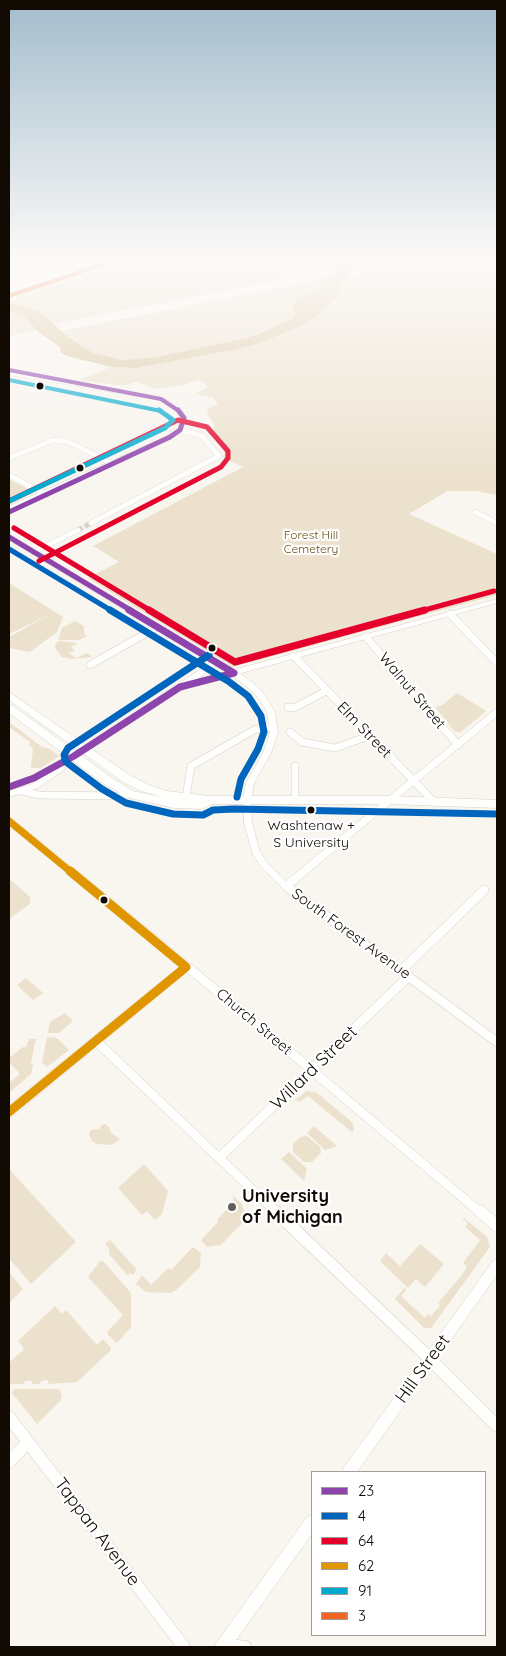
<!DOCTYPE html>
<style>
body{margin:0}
#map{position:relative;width:506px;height:1656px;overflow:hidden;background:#f9f5ef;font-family:Quicksand,sans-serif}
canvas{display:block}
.frame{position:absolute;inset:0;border:10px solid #110b04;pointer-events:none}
.legend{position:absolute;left:311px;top:1471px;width:175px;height:165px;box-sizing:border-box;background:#fff;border:1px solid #a09d9b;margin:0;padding:6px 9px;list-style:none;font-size:15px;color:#110b04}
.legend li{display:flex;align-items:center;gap:10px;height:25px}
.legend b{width:25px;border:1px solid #a09d9b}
</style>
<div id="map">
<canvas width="506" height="1656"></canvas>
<div class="frame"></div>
<ul class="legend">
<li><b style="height:6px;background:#8e44ad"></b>23</li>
<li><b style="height:6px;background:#0065bd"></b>4</li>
<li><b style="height:6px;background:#e4002b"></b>64</li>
<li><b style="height:6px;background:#e09600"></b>62</li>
<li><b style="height:6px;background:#00a9ce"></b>91</li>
<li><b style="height:6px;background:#f26522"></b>3</li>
</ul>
</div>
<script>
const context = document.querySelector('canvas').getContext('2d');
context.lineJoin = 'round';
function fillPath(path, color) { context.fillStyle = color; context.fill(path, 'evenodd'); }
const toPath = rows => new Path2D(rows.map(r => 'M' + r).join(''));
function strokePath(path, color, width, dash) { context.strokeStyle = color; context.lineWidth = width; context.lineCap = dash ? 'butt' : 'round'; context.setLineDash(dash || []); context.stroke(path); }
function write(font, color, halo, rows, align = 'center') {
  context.font = font + ' Quicksand,sans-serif'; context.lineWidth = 4.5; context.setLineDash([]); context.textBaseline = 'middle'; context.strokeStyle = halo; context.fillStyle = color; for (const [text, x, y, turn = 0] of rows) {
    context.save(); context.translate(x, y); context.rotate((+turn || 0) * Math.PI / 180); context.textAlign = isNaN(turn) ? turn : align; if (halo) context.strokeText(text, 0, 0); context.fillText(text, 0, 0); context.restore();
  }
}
fillPath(toPath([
 [9,257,61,257,36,264,27,261,9,264],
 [135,257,334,257,342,259,332,267,332,270,53,324,33,309,9,302,19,298,18,297],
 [373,257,408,257,349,268,356,261],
 [440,257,497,257,497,495,476,491,447,491,409,514,497,554,497,595,233,667,88,578,119,562,93,546,243,467,223,458,224,452,214,437,214,424,207,414,208,408,218,404,212,397,194,394,207,388,205,383,199,380,184,385,156,389,135,382,125,385,116,385,79,380,111,367,137,368,257,344,313,319,334,299,346,276],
 [319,280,323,285,320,290,299,298,292,319,273,328,237,340,156,357,124,360,93,353,62,331],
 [9,312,25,317,36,330,9,336],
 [9,479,31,491,33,493,9,505],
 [9,583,63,617,57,632,30,652,9,648,9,637,49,615,9,634],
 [75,621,84,626,84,634,87,636,79,640,58,640,62,628],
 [59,641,78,643,71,647,75,650,69,653,76,658,87,653,93,657,72,659,62,657,55,648,56,643],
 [457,693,486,711,461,732,455,732,435,707,442,705],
 [9,722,42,747,50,749,59,756,41,768,31,768,33,749,29,745,30,742,9,727],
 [11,880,31,898,29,900,31,903,9,919,9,882],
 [26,978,43,993,33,1000,17,985],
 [65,1013,73,1021,59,1033,48,1033,50,1022],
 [47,1037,57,1038,69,1050,47,1067,42,1063],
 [29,1039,38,1039,35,1042,31,1064,33,1064,31,1074,9,1093,9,1083,20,1074,9,1062,9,1058,23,1047,26,1047],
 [307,1091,317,1093,353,1123,354,1130,352,1132,308,1096,299,1102,295,1100],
 [105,1124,110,1128,110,1132,120,1139,111,1145,97,1144,92,1141,89,1134,91,1130,100,1129,101,1125],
 [314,1126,337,1146,325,1150,307,1133],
 [307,1136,320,1147,321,1153,312,1162,304,1162,293,1152,293,1144,300,1137],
 [289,1152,307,1169,304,1181,281,1159],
 [144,1164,168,1191,162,1214,155,1220,147,1211,142,1215,118,1188],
 [9,1169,76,1242,31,1284,9,1258],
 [232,1195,241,1203,244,1210,242,1223,221,1245,207,1247,201,1240,218,1222,217,1220,234,1201],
 [464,1218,487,1237,490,1247,431,1328,424,1328,395,1299,404,1288,406,1290,401,1296,425,1318,428,1314,431,1316,440,1306,438,1303,462,1275,467,1267,463,1263,480,1240,465,1227,468,1223,462,1219],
 [110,1240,137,1270,132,1275,130,1273,128,1276,109,1254,109,1248,105,1244],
 [420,1244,444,1264,425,1287,416,1279,408,1288,380,1261,386,1253,400,1266],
 [193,1247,201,1253,200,1267,177,1289,171,1293,146,1292,136,1284,142,1275,151,1285,168,1268,171,1270],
 [100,1261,103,1261,131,1293,131,1327,117,1343,108,1335,108,1331,123,1315,88,1277],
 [9,1272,23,1289,9,1303],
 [55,1306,62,1314,66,1310,97,1345,103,1339,111,1348,110,1351,77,1382,48,1384,48,1380,41,1381,40,1384,32,1384,32,1381,25,1381,24,1384,9,1384,9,1363,24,1349,18,1341],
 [14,1389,57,1389,60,1390,62,1397,60,1401,37,1424,12,1393]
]), '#ece1cd');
fillPath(toPath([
 [347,257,373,257,356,261,350,266,350,275,343,281,337,297,313,319,301,326,257,344,237,349,137,368,111,367,67,356,60,352,61,348,37,331,25,317,9,312,9,302,39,311,66,335,93,353,124,360,156,357,237,340,256,335,292,319,296,312,292,310,294,303,299,298,320,290,323,285,319,280,330,276,332,267]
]), '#dcc7a3');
strokePath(toPath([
 [78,530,91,523]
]), '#d6d2cc', 5, [5, 2.5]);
const minorFar4 = toPath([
 [16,268,52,281]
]);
const minorFar3 = toPath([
 [81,448,111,463],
 [9,458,53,440,66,441,79,447],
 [9,475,46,495],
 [475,512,497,523],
 [91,523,219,456,202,436,180,430],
 [34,552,78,530]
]);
const minorFar2 = toPath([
 [450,614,497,663],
 [366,637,458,745],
 [294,656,435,803],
 [90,665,157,627],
 [288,707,294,708,326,691],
 [290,732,302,742,335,748,369,736],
 [295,766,295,800],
 [22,791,39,795,119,796,130,794],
 [186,797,191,766,256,729,273,727],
 [390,800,497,712],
 [9,821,72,872]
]);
const minorFar1 = toPath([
 [70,871,251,1019,481,1213],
 [286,886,497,1042],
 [401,971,484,890],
 [96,1041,277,1213],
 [219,1158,409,976]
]);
const minor = toPath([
 [275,1211,419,1348,497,1426],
 [480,1211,497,1226],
 [9,1417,184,1647],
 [9,1462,28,1442],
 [224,1644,245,1647]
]);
const tertiary = toPath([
 [9,371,163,398,178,406,187,418,182,431,172,438,9,510,9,506,168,436,178,429,181,418,174,408,160,400,9,375,9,371],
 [9,535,237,671,258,687,266,697,275,712,278,733,271,753,254,783,251,799,252,823,260,852,269,865,286,881,387,798,393,798,394,800,393,802,289,889,283,889,263,869,253,855,244,823,243,799,246,783,263,753,270,733,267,712,260,700,252,691,231,675,216,666,183,689,177,689,176,687,177,685,211,662,9,540,9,535],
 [85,746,89,749,88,751,62,766,65,768,64,770,38,788,9,797,9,791,32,784,41,778,9,790,9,784,31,776,85,746],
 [186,963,189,964,191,967,189,970,13,1116,9,1117,9,1105,183,964,186,963],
 [497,1259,497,1275,357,1472,342,1472,344,1467,493,1261,497,1259],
 [312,1515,312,1534,231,1647,214,1647,217,1642,307,1517,312,1515]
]);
const secondary = toPath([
 [121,257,127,257,9,297,9,294,121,257],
 [497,599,497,603,183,689,88,751,85,752,80,749,177,685,497,599]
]);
const primary = toPath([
 [9,692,131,776,149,785,167,791,210,796,390,796,497,800,497,808,390,804,212,804,202,809,174,808,130,798,104,784,9,713,9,705,13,706,112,778,133,791,162,797,141,791,123,782,9,700,9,692]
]);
strokePath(minorFar4, '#d6d1c9', 4.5);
strokePath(minorFar3, '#d6d1c9', 5.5);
strokePath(minorFar2, '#d6d1c9', 8);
strokePath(minorFar1, '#d6d1c9', 10);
strokePath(minor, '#d6d1c9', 13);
strokePath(tertiary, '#d6d1c9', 1);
strokePath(secondary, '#d6d1c9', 1);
strokePath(primary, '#d6d1c9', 1);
strokePath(minorFar4, '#fefefd', 4);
strokePath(minorFar3, '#fefefd', 5);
strokePath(minorFar2, '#fefefd', 7);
strokePath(minorFar1, '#fefefd', 9);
strokePath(minor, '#fefefd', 12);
fillPath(tertiary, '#fefefd');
fillPath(secondary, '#fefefd');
fillPath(primary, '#fefefd');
strokePath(toPath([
 [9,370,161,399,179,411]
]), '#8e44ad', 4);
strokePath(toPath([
 [9,512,170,437,180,430,184,418,178,410],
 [9,537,132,611]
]), '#8e44ad', 5);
strokePath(toPath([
 [129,610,234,673],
 [9,787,34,778,74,756,180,687,234,673]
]), '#8e44ad', 7);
strokePath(toPath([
 [9,549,112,611]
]), '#0065bd', 5);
strokePath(toPath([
 [110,610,228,681,248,696,261,716,264,732,258,749,241,779,237,797],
 [209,655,68,748,64,755,66,762,102,789,126,803,173,814,203,815,213,810,234,809,497,814]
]), '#0065bd', 7);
strokePath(toPath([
 [9,501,178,420,207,427,228,451,228,458,221,467,39,561],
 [14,528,151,611],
 [421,611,494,591]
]), '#e4002b', 5);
strokePath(toPath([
 [149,610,235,662,425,610]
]), '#e4002b', 7);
strokePath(toPath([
 [9,821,71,872]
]), '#e09600', 7);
strokePath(toPath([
 [9,1112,186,967,70,871]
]), '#e09600', 9);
strokePath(toPath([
 [9,380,161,411]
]), '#00a9ce', 4);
strokePath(toPath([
 [9,501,165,428,173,420,159,410]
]), '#00a9ce', 5);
strokePath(toPath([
 [9,296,125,257]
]), '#f26522', 4);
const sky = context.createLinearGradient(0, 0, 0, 489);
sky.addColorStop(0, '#a3bccc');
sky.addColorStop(0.53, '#fcfaf8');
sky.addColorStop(1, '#fcfaf800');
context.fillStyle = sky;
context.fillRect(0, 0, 506, 489);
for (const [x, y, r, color] of [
 [40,386,4.5,"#110b04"],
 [80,468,4.5,"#110b04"],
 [212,648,4.5,"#110b04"],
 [311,810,4.5,"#110b04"],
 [104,900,4.5,"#110b04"],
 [232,1207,5,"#625d56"]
]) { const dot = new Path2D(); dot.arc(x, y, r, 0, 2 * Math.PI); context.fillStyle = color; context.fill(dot); strokePath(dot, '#fff', 2); }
write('12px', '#684c12', '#fff', [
 ["Forest Hill",311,535],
 ["Cemetery",311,549]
]);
write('14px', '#110b04', '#fff', [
 ["Washtenaw +",311,826],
 ["S University",311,843]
]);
write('15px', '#110b04', '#fff', [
 ["Walnut Street",412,691,50],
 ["Elm Street",364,730,46],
 ["South Forest Avenue",351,934,36],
 ["Church Street",254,1022,40]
]);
write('18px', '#110b04', '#fff', [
 ["Willard Street",314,1068,-44],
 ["Hill Street",423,1369,-54],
 ["Tappan Avenue",97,1532,53]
]);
write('bold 18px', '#110b04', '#fff', [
 ["University",242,1197],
 ["of Michigan",242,1218]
], 'left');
</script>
